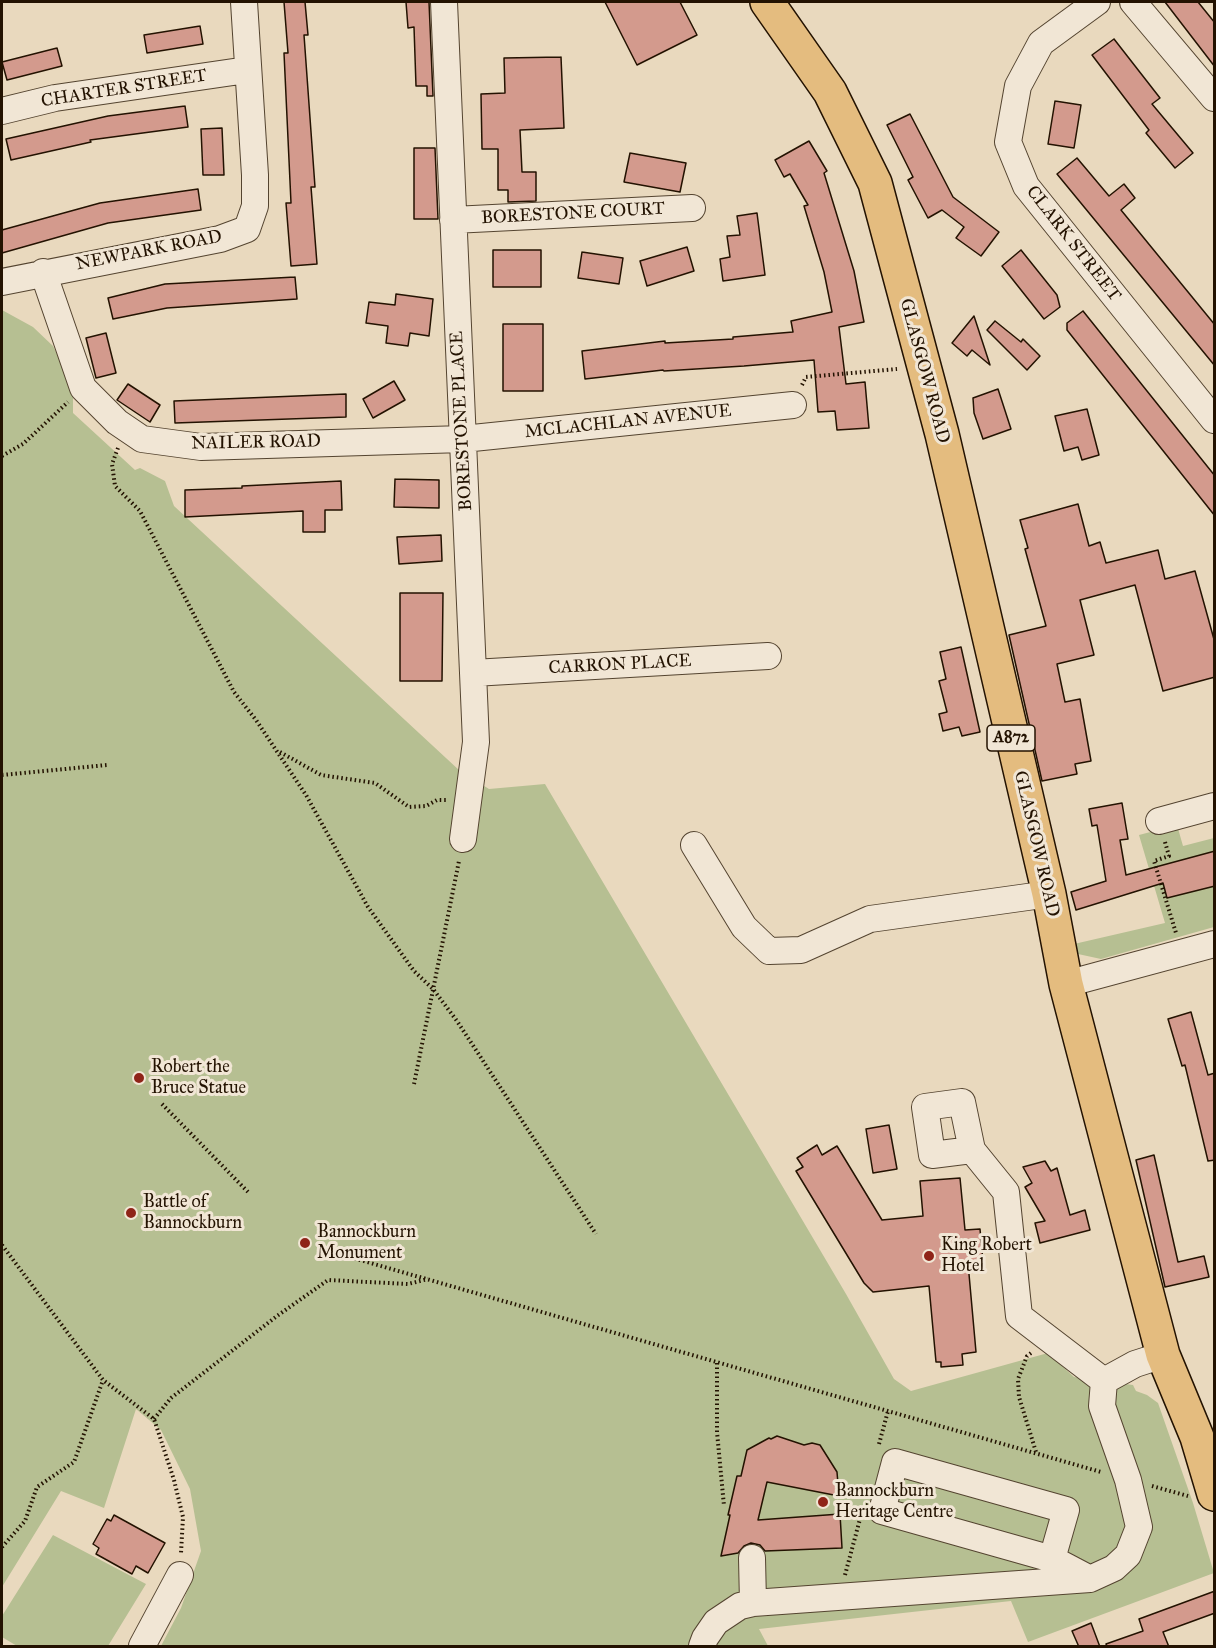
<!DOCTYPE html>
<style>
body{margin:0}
#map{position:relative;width:1216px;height:1648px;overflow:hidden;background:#e9d9be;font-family:"IM FELL Great Primer",serif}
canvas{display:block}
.frame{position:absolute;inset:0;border:3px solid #231201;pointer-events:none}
</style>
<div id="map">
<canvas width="1216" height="1648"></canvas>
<div class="frame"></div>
</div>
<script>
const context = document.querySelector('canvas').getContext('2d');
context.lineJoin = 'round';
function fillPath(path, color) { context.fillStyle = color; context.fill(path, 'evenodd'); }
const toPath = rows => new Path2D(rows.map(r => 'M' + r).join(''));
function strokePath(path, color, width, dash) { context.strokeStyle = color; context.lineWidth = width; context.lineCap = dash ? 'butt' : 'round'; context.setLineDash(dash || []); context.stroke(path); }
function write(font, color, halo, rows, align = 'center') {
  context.font = font + ' "IM FELL Great Primer",serif'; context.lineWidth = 6; context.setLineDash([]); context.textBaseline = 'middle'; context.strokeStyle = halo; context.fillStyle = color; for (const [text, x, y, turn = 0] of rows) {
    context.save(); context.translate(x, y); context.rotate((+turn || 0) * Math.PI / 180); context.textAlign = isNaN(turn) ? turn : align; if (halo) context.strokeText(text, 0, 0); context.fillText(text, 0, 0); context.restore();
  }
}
fillPath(toPath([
 [2,310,33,327,53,346,66,372,73,394,73,413,135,470,140,468,165,481,174,506,460,771,489,789,545,784,846,1294,894,1379,911,1391,1048,1353,1074,1377,1133,1385,1136,1391,1147,1395,1158,1403,1193,1503,1214,1573,1028,1642,1011,1601,759,1629,768,1646,161,1646,181,1608,201,1551,190,1489,161,1430,136,1409,104,1508,61,1491,2,1587],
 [1177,825,1183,846,1214,838,1214,927,1101,959,1078,954,1074,944,1165,923,1139,835],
 [53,1535,146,1584,108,1646,17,1646,2,1637,2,1616]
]), '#b6bf92');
const building = toPath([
 [284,2,305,2,308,35,304,35,315,187,311,187,317,264,291,266,286,203,291,203,284,53,288,53,284,2],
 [406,2,429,2,433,96,427,96,427,86,416,86,414,27,408,28,406,2],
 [605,2,680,2,697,35,637,65,605,2],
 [1165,2,1198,2,1215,23,1215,67,1165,2],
 [200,26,203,44,147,53,144,35,200,26],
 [1114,39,1160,98,1152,104,1193,153,1175,168,1146,133,1149,130,1092,55,1114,39],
 [57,48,62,66,7,80,2,62,57,48],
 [561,57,564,128,520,130,522,172,536,172,536,201,508,202,508,190,498,190,498,149,482,149,481,94,505,93,504,58,561,57],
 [1055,101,1081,105,1074,148,1048,144,1055,101],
 [185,106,188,127,90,140,91,142,11,160,6,139,108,116,185,106],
 [910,114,953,197,999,232,981,256,956,238,964,227,942,210,928,218,908,180,913,177,887,125,910,114],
 [222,128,224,175,203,175,201,129,222,128],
 [809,141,827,171,824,173,854,271,864,322,839,327,846,384,865,382,869,428,837,430,835,411,818,412,814,360,744,366,664,371,663,370,585,379,582,351,665,341,665,343,733,339,733,337,793,332,791,321,832,312,824,272,804,206,808,205,790,174,784,177,775,160,809,141],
 [414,148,435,148,438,219,414,219,414,148],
 [630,153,686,163,680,192,624,182,630,153],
 [1077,158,1109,196,1124,184,1135,198,1121,210,1215,325,1215,366,1057,174,1077,158],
 [198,189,201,210,108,223,2,253,2,230,100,203,198,189],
 [757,213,765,275,723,281,720,259,730,257,727,236,740,235,737,216,757,213],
 [687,247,694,271,647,286,640,261,687,247],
 [493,250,541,250,541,287,493,287,493,250],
 [1021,250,1057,295,1060,307,1044,319,1002,266,1021,250],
 [582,252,623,258,619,284,578,278,582,252],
 [295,277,297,299,167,308,113,319,108,298,165,284,295,277],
 [396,294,433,299,429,336,410,333,408,346,386,343,388,326,366,323,369,302,395,305,396,294],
 [1083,311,1215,476,1215,516,1067,330,1067,323,1083,311],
 [974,316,990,365,972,350,967,356,952,343,974,316],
 [995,321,1021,342,1023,339,1040,356,1027,370,987,330,995,321],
 [503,324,543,324,543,391,503,391,503,324],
 [106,333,116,373,96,378,86,338,106,333],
 [394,381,405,400,373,418,363,399,394,381],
 [128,384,160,405,150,422,117,400,128,384],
 [998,389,1011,429,983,439,974,413,973,398,998,389],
 [346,394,346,417,175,423,174,401,346,394],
 [1087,409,1099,455,1082,460,1078,447,1064,451,1055,416,1087,409],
 [395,479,439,480,439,508,394,507,395,479],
 [341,481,342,510,325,510,325,532,303,532,303,511,185,517,185,490,242,488,242,486,341,481],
 [1078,504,1089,546,1100,542,1106,563,1158,550,1165,579,1195,571,1215,643,1215,677,1163,691,1135,585,1080,600,1094,655,1057,664,1065,702,1080,699,1091,761,1075,764,1077,774,1042,781,1009,635,1046,626,1025,549,1028,548,1020,520,1078,504],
 [441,535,442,561,399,564,397,537,441,535],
 [400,593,443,593,442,681,400,681,400,593],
 [961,647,980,732,962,736,959,727,943,731,939,714,947,712,939,681,946,679,940,652,961,647],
 [1122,803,1128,839,1120,840,1126,875,1215,851,1215,886,1167,898,1163,883,1076,910,1071,892,1106,881,1097,825,1092,826,1089,809,1122,803],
 [1191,1012,1208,1075,1215,1073,1215,1160,1208,1161,1185,1065,1182,1066,1168,1019,1191,1012],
 [889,1125,897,1169,873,1173,866,1129,889,1125],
 [817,1145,822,1155,837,1146,882,1220,923,1216,920,1181,960,1178,965,1230,980,1229,983,1262,968,1263,976,1352,962,1354,963,1365,941,1367,941,1362,936,1362,929,1286,873,1292,864,1283,796,1171,803,1167,797,1158,817,1145],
 [1154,1155,1178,1262,1204,1256,1209,1277,1165,1287,1136,1160,1154,1155],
 [1045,1161,1051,1171,1057,1168,1070,1215,1085,1210,1090,1230,1040,1243,1035,1223,1045,1221,1025,1187,1032,1183,1023,1167,1045,1161],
 [777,1436,804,1445,812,1443,820,1445,837,1472,839,1496,767,1482,758,1520,840,1514,842,1548,765,1551,760,1545,751,1543,744,1546,738,1553,721,1556,730,1515,728,1515,737,1476,741,1476,747,1450,769,1438,771,1439,777,1436],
 [114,1515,165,1543,148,1573,136,1566,132,1574,96,1554,99,1548,93,1544,107,1519,111,1521,114,1515],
 [1215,1591,1215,1613,1163,1632,1169,1647,1107,1647,1106,1644,1143,1631,1139,1619,1215,1591],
 [1091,1623,1100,1647,1079,1647,1072,1631,1091,1623]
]);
fillPath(building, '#d39a8d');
strokePath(building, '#231201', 1.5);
const minor = toPath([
 [444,2,476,742,463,839],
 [1097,2,1041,43,1018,86,1008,142,1026,186,1214,420],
 [1133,2,1214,98],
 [2,111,55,98,247,70],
 [453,220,692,208],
 [43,272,83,388,117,422,142,439,201,447,463,439,793,405],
 [2,282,220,239,247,229,255,206,255,175,244,2],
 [473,673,768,656],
 [1159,821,1214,806],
 [694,845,744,927,769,951,801,950,870,919,1049,894],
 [1066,984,1214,944],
 [972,1150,962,1102,925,1107,932,1155,972,1150,1006,1192,1019,1316,1104,1381,1135,1364,1163,1355],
 [752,1558,753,1603],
 [1052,1559,1066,1510,895,1462,882,1511,1052,1559,1090,1579],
 [142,1646,180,1575],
 [702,1646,705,1638,716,1622,740,1606,753,1603,1090,1579,1114,1568,1128,1555,1139,1527,1128,1480,1102,1406,1104,1381]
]);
const major = toPath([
 [767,2,830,92,875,183,942,434,1049,894,1066,984,1163,1355,1197,1437,1214,1494]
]);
strokePath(minor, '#544430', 28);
strokePath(major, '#231201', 36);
strokePath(toPath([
 [802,385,806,377,897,369],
 [118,448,112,464,115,486,140,511,234,692,256,720,306,795,368,907,414,971,433,989,457,1021,596,1234],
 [2,456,23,444,68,402],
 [280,752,321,775,375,783,409,807,426,806,437,800,446,800],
 [2,775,107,765],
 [1165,842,1169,856,1154,861,1176,933],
 [414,1084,459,861],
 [162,1104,248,1192],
 [2,1245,103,1380,154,1419,174,1480,183,1517,181,1553],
 [346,1256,1101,1472],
 [1031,1353,1027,1356,1018,1379,1019,1397,1036,1452],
 [717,1363,717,1432,724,1506],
 [154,1419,171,1398,277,1316,328,1280,408,1284,428,1279],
 [879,1444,888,1411],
 [1152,1486,1188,1496],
 [2,1547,25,1521,37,1487,74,1462,103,1380],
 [845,1575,860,1519]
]), '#231201', 4, [1.5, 3]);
strokePath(minor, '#f1e6d5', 26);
strokePath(major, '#e4bc7f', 33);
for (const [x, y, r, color] of [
 [139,1078,6,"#8f2418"],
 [131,1213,6,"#8f2418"],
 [305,1243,6,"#8f2418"],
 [929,1256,6,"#8f2418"],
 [823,1502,6,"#8f2418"]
]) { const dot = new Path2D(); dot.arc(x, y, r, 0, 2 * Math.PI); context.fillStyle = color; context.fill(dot); strokePath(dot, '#f1e6d5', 2); }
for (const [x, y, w] of [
 [1011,738,48]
]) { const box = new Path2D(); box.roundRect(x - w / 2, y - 13, w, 26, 4.5); context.fillStyle = '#f1e6d5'; context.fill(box); strokePath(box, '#231201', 1.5); }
write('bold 16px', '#231201', null, [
 ["A872",1011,738]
]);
write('18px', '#231201', '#f1e6d5', [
 ["CHARTER STREET",124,89,-9],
 ["BORESTONE COURT",573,214,-3],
 ["CLARK STREET",1073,244,52],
 ["NEWPARK ROAD",149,251,-11],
 ["GLASGOW ROAD",924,371,75],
 ["BORESTONE PLACE",462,421,-93],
 ["MCLACHLAN AVENUE",628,422,-6],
 ["NAILER ROAD",256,443,-1],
 ["CARRON PLACE",620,665,-3],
 ["GLASGOW ROAD",1036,844,77]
]);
write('18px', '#231201', '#f1e6d5', [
 ["Robert the",151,1068],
 ["Bruce Statue",151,1089],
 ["Battle of",143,1203],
 ["Bannockburn",143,1224],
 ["Bannockburn",317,1233],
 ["Monument",317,1254],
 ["King Robert",941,1246],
 ["Hotel",941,1267],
 ["Bannockburn",835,1492],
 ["Heritage Centre",835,1513]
], 'left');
</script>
